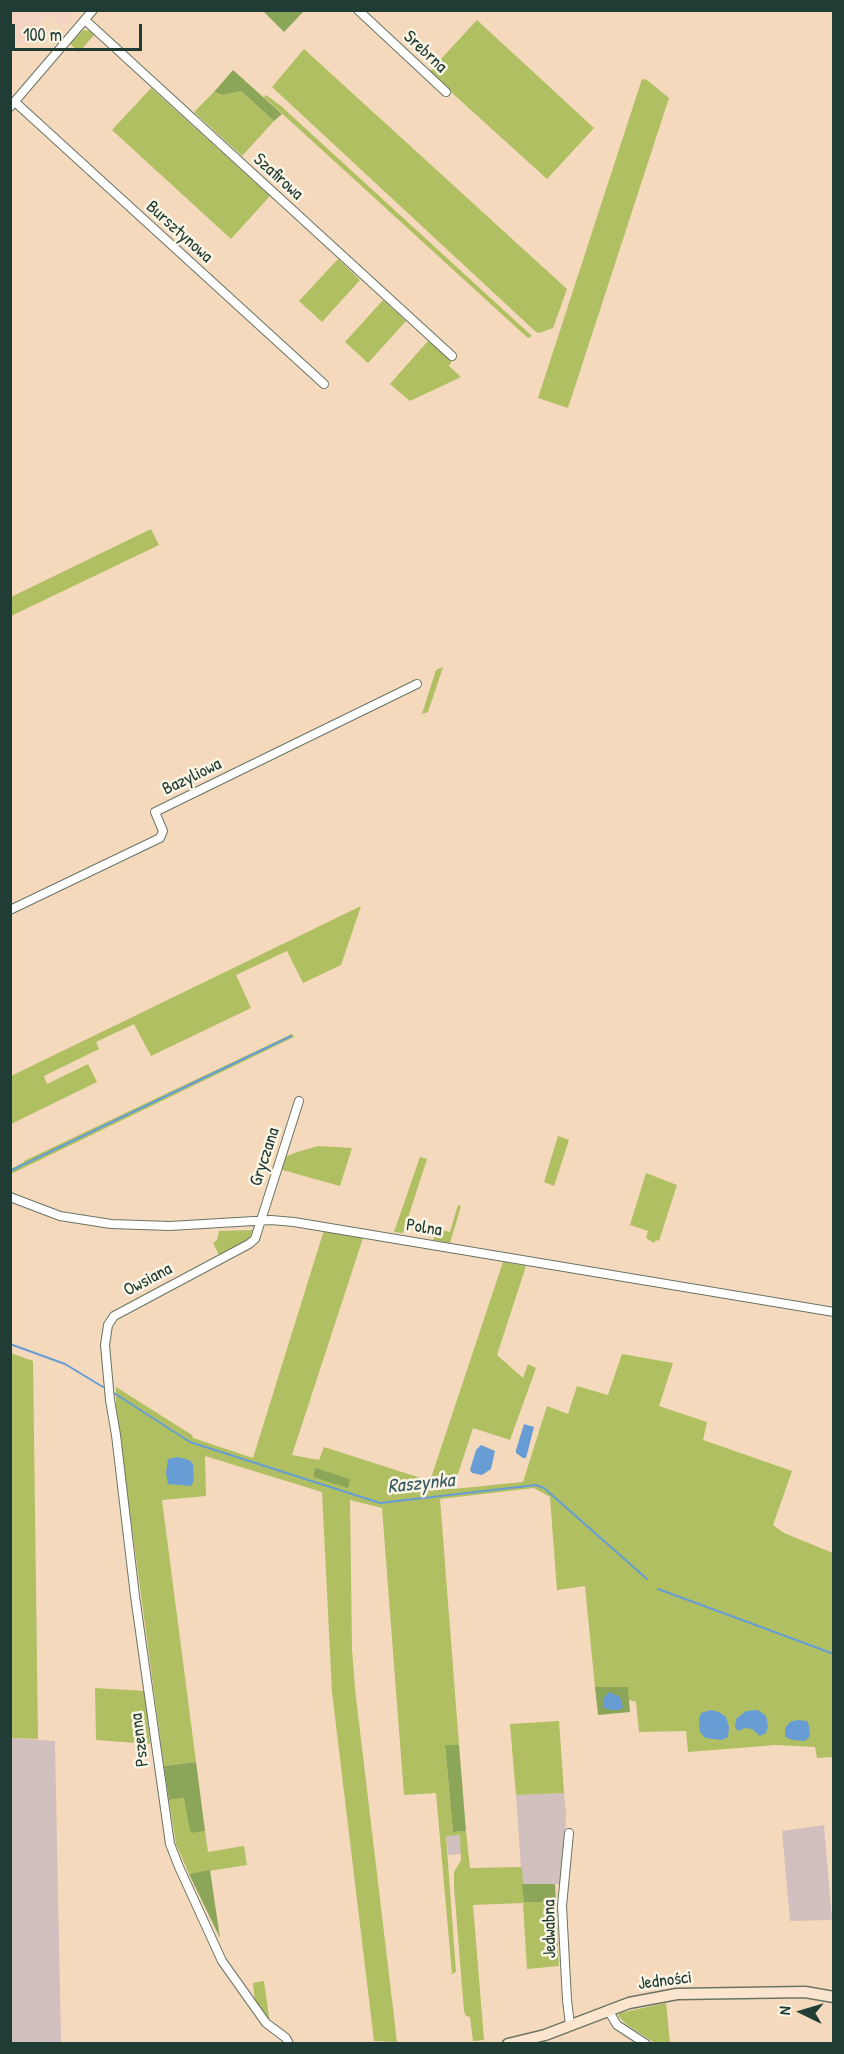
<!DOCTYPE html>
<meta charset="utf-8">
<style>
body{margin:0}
#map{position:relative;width:844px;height:2054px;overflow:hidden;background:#f4d9bc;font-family:"Patrick Hand",sans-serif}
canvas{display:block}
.frame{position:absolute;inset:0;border:12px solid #1f3d34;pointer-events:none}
.north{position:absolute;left:772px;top:1982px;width:60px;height:60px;-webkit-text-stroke:4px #fcf5e5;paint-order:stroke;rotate:275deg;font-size:16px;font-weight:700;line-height:24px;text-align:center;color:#1f3d34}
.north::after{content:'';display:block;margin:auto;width:21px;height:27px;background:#1f3d34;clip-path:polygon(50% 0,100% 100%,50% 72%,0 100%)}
.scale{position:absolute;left:12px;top:24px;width:130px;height:27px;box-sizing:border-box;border:3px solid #1f3d34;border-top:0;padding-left:8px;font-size:18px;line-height:21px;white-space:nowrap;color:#1f3d34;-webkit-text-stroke:4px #fcf5e5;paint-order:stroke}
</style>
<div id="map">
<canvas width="844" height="2054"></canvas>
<div class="frame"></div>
<div class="north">N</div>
<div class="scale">100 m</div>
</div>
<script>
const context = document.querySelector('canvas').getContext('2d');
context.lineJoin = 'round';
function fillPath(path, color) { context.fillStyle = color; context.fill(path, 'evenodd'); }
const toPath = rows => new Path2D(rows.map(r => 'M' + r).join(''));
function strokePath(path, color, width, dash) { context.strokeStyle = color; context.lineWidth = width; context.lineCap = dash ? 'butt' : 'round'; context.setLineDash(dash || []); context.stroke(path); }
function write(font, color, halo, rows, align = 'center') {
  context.font = font + ' "Patrick Hand",sans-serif'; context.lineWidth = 5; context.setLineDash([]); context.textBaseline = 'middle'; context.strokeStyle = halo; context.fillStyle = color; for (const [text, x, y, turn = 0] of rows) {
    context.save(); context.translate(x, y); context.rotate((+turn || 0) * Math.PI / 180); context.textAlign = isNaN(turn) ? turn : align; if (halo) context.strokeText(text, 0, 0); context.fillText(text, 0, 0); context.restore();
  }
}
fillPath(toPath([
 [10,11,11,10,77,11,62,27,48,15,20,46,11,37]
]), '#f5d3c2');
fillPath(toPath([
 [11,1738,55,1741,61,2043,11,2043],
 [564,1793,566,1812,563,1884,522,1884,516,1795],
 [824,1825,832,1920,790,1921,782,1831],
 [460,1834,462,1854,448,1855,446,1835]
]), '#d1c0bd');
fillPath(toPath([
 [477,20,594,128,547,179,429,72],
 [83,30,91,31,95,34,79,52,70,44],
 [304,49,567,289,553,328,539,333,536,332,272,87],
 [642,79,647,80,669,98,568,408,538,398],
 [151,88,270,196,231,239,112,130],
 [241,91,274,121,242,156,194,112,214,92,223,95],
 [266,95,281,106,532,336,528,338,495,308,264,97],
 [338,259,360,280,322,322,299,301],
 [383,300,406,321,368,363,345,342],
 [428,341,452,361,449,366,461,377,410,401,390,384],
 [151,529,159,545,11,616,11,597],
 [443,667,428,712,422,714,436,670],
 [361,906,341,965,303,983,287,951,236,975,251,1008,151,1056,134,1024,96,1042,99,1049,44,1076,47,1084,88,1064,97,1082,11,1124,11,1076],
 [292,1034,294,1037,11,1174,11,1169,24,1162,24,1161],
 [558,1136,569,1140,554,1186,544,1182],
 [318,1146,352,1148,340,1186,279,1169,283,1158,297,1152],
 [420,1157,427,1159,403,1233,394,1232],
 [646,1173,677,1185,659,1241,656,1240,654,1243,646,1238,648,1231,630,1225],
 [458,1205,461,1206,450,1243,433,1240,438,1229,450,1232],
 [253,1230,249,1239,219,1255,213,1243,217,1240,219,1231],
 [324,1230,363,1238,292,1455,319,1460,324,1447,430,1481,503,1262,526,1266,497,1355,523,1378,528,1364,536,1368,510,1440,473,1428,453,1489,523,1482,547,1406,568,1414,577,1386,608,1395,622,1354,673,1363,659,1406,707,1422,703,1440,792,1471,773,1525,784,1533,833,1553,834,1727,832,1740,833,1741,833,1757,817,1758,815,1747,776,1745,688,1752,686,1731,639,1732,636,1702,629,1700,627,1687,595,1687,585,1586,557,1590,550,1497,534,1488,440,1499,459,1745,445,1746,453,1832,466,1831,470,1868,522,1867,524,1902,556,1902,559,1966,527,1969,523,1903,473,1905,484,2040,473,2041,470,2017,466,2016,464,2011,454,1887,454,1872,461,1860,460,1835,446,1836,456,1972,452,1974,436,1793,404,1795,382,1508,350,1500,352,1649,355,1689,397,2042,374,2041,332,1692,322,1492,205,1456,206,1496,162,1500,196,1762,164,1766,116,1409,116,1387,192,1435,193,1438,253,1458],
 [315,1469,349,1479,348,1487,313,1477],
 [11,1353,33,1361,38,1739,11,1738],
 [95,1688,145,1691,150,1744,96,1740],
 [559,1721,564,1793,516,1795,510,1724],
 [184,1798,194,1833,205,1831,208,1852,244,1846,247,1865,189,1874,176,1844,169,1800],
 [264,1981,270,2024,255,2002,253,1983],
 [666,2003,670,2043,655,2043,627,2025,618,2016,620,2013]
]), '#afbf62');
fillPath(toPath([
 [263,11,304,11,284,32],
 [233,70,282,114,274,121,241,91,223,95,214,92],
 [315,1468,350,1479,348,1488,313,1477],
 [595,1687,628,1687,630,1712,598,1715],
 [445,1745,459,1745,466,1831,453,1832],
 [196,1762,205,1831,194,1833,190,1831,184,1798,169,1800,164,1766],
 [210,1870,220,1938,189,1874],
 [522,1884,555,1884,556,1902,524,1902]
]), '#8ba658');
fillPath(toPath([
 [524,1424,534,1427,526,1458,523,1458,516,1453,516,1450],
 [481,1445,495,1451,491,1469,482,1475,472,1473,470,1470,476,1450],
 [178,1457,189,1460,193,1464,194,1480,191,1486,168,1484,166,1473,168,1459],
 [609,1692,620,1697,623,1707,619,1710,612,1710,604,1708,603,1699],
 [710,1710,719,1712,726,1717,729,1727,728,1737,722,1740,705,1738,700,1732,699,1720,701,1713],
 [758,1710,766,1716,768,1726,766,1733,760,1736,752,1729,745,1728,738,1731,735,1727,736,1719,746,1711],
 [797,1720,807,1721,809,1726,810,1736,805,1741,793,1740,785,1737,785,1728,790,1722]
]), '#679dd4');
strokePath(toPath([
 [10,1171,291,1036],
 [10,1344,65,1364,103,1387],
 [114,1393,190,1442,380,1503,536,1485,544,1488,647,1579],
 [658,1589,834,1654]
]), '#679dd4', 2);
const street = toPath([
 [358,10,446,92],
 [85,20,452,356],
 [15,102,324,384],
 [10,107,93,10],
 [10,910,160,838,163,831,155,812,417,684],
 [10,1197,60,1216,111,1224,170,1226,271,1220,294,1222,834,1312],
 [569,1833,562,1906,567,2000,570,2025],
 [608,2010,617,2025,646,2044],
 [289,2044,286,2038,266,2023,222,1961,179,1867,170,1844,135,1596,116,1435,110,1400,105,1345,108,1325,114,1316,249,1244,255,1239,299,1101]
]);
const secondary = toPath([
 [508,2044,545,2035,629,2003,677,1994,805,1992,834,1997]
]);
strokePath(street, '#6a7464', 10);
strokePath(secondary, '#6a7464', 13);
strokePath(street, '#fff', 8);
strokePath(secondary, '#fbe5cf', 10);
write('18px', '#1f3d34', '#fcf5e5', [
 ["Srebrna",425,52,43],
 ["Szafirowa",278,177,42],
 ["Bursztynowa",179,232,42],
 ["Bazyliowa",192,777,-26],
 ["Gryczana",265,1157,-72],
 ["Polna",424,1228,9],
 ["Owsiana",148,1280,-28],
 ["Pszenna",140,1740,-97],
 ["Jedwabna",550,1929,-91],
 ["Jedności",665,1981,-7]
]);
write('italic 20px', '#355a64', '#fcf5e5', [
 ["Raszynka",421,1484,-6]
]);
</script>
